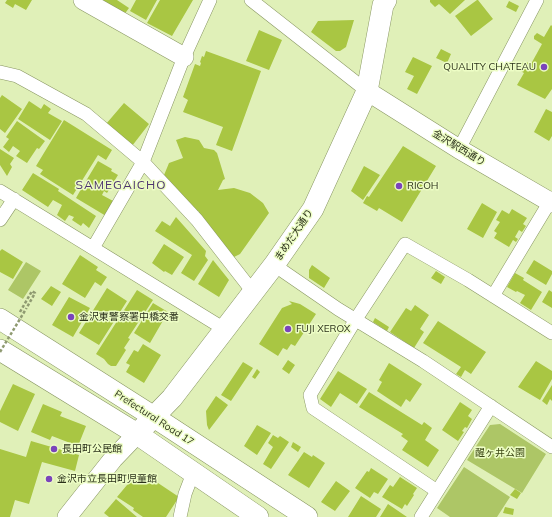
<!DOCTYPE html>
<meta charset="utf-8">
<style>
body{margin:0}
canvas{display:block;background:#e0f0b8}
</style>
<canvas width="552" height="517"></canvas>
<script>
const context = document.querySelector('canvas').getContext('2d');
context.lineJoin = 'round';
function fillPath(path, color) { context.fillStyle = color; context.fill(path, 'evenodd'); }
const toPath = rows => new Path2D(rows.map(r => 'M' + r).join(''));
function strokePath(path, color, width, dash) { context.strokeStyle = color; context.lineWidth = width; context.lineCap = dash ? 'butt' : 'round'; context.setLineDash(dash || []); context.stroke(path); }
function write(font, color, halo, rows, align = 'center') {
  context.font = font + ' Mulish,"Noto Sans JP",sans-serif'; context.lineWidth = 3; context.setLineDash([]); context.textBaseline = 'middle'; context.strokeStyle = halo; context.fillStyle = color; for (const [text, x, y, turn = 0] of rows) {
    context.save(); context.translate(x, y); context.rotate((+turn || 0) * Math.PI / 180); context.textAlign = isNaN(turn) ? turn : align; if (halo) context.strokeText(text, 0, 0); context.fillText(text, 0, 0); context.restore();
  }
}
fillPath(toPath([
 [26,262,41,271,23,299,8,290],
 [500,424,546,454,522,493,467,460,490,425],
 [464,467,510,497,497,517,450,517,437,508]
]), '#adc666');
fillPath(toPath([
 [7,0,32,0,26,10,15,4,13,8,5,3],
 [102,0,117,0,129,8,121,19],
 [136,0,157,0,146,20,130,11],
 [160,0,193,0,172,36,147,23],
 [430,0,465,0,450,14,439,4,435,7,430,2],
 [477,0,478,0,493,19,471,36,455,16],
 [509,1,519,6,516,12,506,7],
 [354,20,346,47,340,51,336,51,311,32,318,21],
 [551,25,552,26,552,89,545,99,517,85,524,73,517,69,517,67,521,62,525,64,526,62,531,64,542,44,534,39,534,36,537,33,544,37],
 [259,30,282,40,269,70,246,61],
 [441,49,451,54,447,63,436,58],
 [206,51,261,71,232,151,216,145,223,127,183,112,188,100,183,97,195,64,200,66,201,63,200,62,202,56,204,57],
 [413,57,432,66,417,94,407,89,414,76,405,72],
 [2,95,22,109,5,133,0,129,0,98],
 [29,101,41,109,44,104,51,109,48,113,62,121,50,140,18,119],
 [124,103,149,124,132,146,106,124],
 [546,109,552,112,552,136,549,141,534,132],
 [64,120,112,150,106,160,98,155,73,195,40,174,43,170,36,166],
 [17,121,45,141,39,149,37,148,27,163,16,156,20,151,13,146,9,152,3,147,9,139,6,137],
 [185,137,199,140,204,148,214,150,217,153,225,179,223,180,218,190,234,188,250,193,263,203,269,213,240,254,234,257,230,257,198,215,199,213,199,211,193,214,162,180,169,163,183,158,176,140],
 [403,146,436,166,402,222,379,208,377,211,363,203,367,196,369,197],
 [0,149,14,158,10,164,12,167,7,176,0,165],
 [98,161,112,169,111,171,118,175,107,193,104,191,102,195,115,202,106,216,76,198,84,184,91,188,93,185,86,181],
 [364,166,380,175,363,200,351,191],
 [33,173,59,189,58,191,96,216,89,228,83,223,81,226,72,220,74,217,69,215,65,221,57,215,62,205,53,200,48,207,22,190],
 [482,203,497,212,483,238,467,229],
 [512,209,527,218,523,224,526,226,522,232,519,230,515,237,518,239,516,242,513,240,509,247,494,238,497,233,494,231,500,222,496,220,502,210,509,214],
 [176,217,206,251,205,256,208,260,194,281,181,273,192,255,155,231,162,221,170,226],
 [164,244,184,257,172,275,165,271,164,272,152,263],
 [2,249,23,262,13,279,0,272,0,251],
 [80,255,98,267,96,270,107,277,101,286,95,282,85,298,62,284],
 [213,260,229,280,219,297,198,284],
 [534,260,552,271,552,274,546,285,526,273],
 [312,265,330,278,324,288,309,278,309,270],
 [436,271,445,277,441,284,431,278],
 [515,273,524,278,523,280,542,292,531,310,520,303,525,295,517,291,516,292,507,287],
 [51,286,61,292,52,306,41,299],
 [107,288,127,301,99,345,79,333],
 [137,290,153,300,128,338,130,339,124,348,126,350,116,366,111,366,108,364,104,359,96,354],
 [549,290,552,292,552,308,542,302],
 [69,297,90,308,73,337,52,325],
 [289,301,300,304,316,314,295,346,291,344,287,350,283,348,278,356,259,344,282,308,292,304],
 [153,303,168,312,150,343,134,333],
 [415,305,429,315,420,329,424,332,414,348,390,332,406,308,411,311],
 [375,318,389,327,387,331,373,322],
 [438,321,486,352,471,374,465,370,461,377,456,374,461,367,423,343],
 [143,344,161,355,144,383,126,372,130,365,126,363,134,350,138,352],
 [288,360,295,365,289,374,282,369],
 [536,361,552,371,552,379,540,400,518,387],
 [243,362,253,368,231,401,221,395],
 [389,363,422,384,410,402,406,399,401,407,377,391,382,382,379,380],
 [257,369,260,372,255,379,252,377],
 [338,371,367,389,357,404,340,393,331,407,320,399],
 [13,384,35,394,18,431,0,422,0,411],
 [552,385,552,401,550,399,547,405,542,401],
 [369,392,422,425,424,422,432,428,425,440,439,450,428,467,402,450,408,441,401,436,403,434,359,407],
 [216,396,228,405,209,430,207,425,206,411],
 [460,402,472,410,468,416,472,419,467,428,465,427,462,431,464,432,458,441,442,430],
 [43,404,62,412,60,416,86,426,78,446,52,436,50,440,31,432],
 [257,425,271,433,257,455,244,446],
 [273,435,278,438,280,436,289,442,271,469,263,464,273,447,268,443],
 [31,441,79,455,75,471,42,462,29,504,15,500,10,517,0,517,0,449,26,457],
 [293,442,301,447,298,452,291,447],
 [304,452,312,457,313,455,325,463,309,488,288,475],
 [371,468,388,479,378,494,374,492,370,498,355,488,367,471,369,472],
 [153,476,152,479,179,497,166,517,143,517,133,510,134,508,117,497,132,479],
 [400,477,417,488,413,494,414,495,407,506,405,504,402,509,382,497,390,485,393,487],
 [336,481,350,491,335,511,321,502],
 [515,489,521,493,517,499,510,495],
 [361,496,381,509,376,517,348,517],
 [116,499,137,517,109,517,104,513],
 [388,504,407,517,380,517],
 [505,507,514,509,513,515,503,513]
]), '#a9c643');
const street = toPath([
 [251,0,367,91],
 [0,72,17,76,86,114,143,162,197,220,253,292],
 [459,149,537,0],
 [0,191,226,330],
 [0,220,14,199],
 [93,248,143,162,184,57,210,0],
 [274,265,338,309,423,361,552,447],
 [493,296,552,198],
 [437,491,313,408,310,395,356,319,405,244,468,280,552,333],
 [180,517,185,494,193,473],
 [421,517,491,406]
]);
const secondary = toPath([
 [83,0,184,57],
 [367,91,459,149,552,203],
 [67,517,113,459,137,434]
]);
const primary = toPath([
 [0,319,154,417,307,517],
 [0,350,137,434,258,517],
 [137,434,172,398,274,265,313,209,367,91,383,5,386,0]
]);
strokePath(street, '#889662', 14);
strokePath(secondary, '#889662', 20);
strokePath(primary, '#889662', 22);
strokePath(toPath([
 [20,312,32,291,35,293,26,309]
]), '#8f9a71', 2.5, [3, 2]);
strokePath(street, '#fff', 13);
strokePath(secondary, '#fff', 19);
strokePath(primary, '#fff', 21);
strokePath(toPath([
 [0,352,26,309]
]), '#8f9a71', 2.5, [3, 2]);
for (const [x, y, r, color] of [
 [544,67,4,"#7a44bb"],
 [399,186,4,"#7a44bb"],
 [71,317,4,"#7a44bb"],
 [288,329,4,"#7a44bb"],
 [54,449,4,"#7a44bb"],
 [49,479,4,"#7a44bb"]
]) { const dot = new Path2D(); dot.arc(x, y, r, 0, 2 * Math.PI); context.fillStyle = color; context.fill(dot); strokePath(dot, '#edfdc5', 1.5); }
write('10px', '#2a301a', '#edfdc5', [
 ["QUALITY CHATEAU",536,67,"right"],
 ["RICOH",407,186],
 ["金沢東警察署中橋交番",79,317],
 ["FUJI XEROX",296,329],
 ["長田町公民館",62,449],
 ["金沢市立長田町児童館",57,479]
], 'left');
write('10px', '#2a301a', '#edfdc5', [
 ["金沢駅西通り",459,148,31],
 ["まめだ大通り",294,235,-56],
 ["Prefectural Road 17",154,418,33]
]);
write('10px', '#3b4713', '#edfdc5', [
 ["醒ヶ井公園",500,453]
]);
context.letterSpacing = '1px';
write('12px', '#4c346f', '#edfdc5', [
 ["SAMEGAICHO",121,185]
]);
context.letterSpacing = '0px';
</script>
